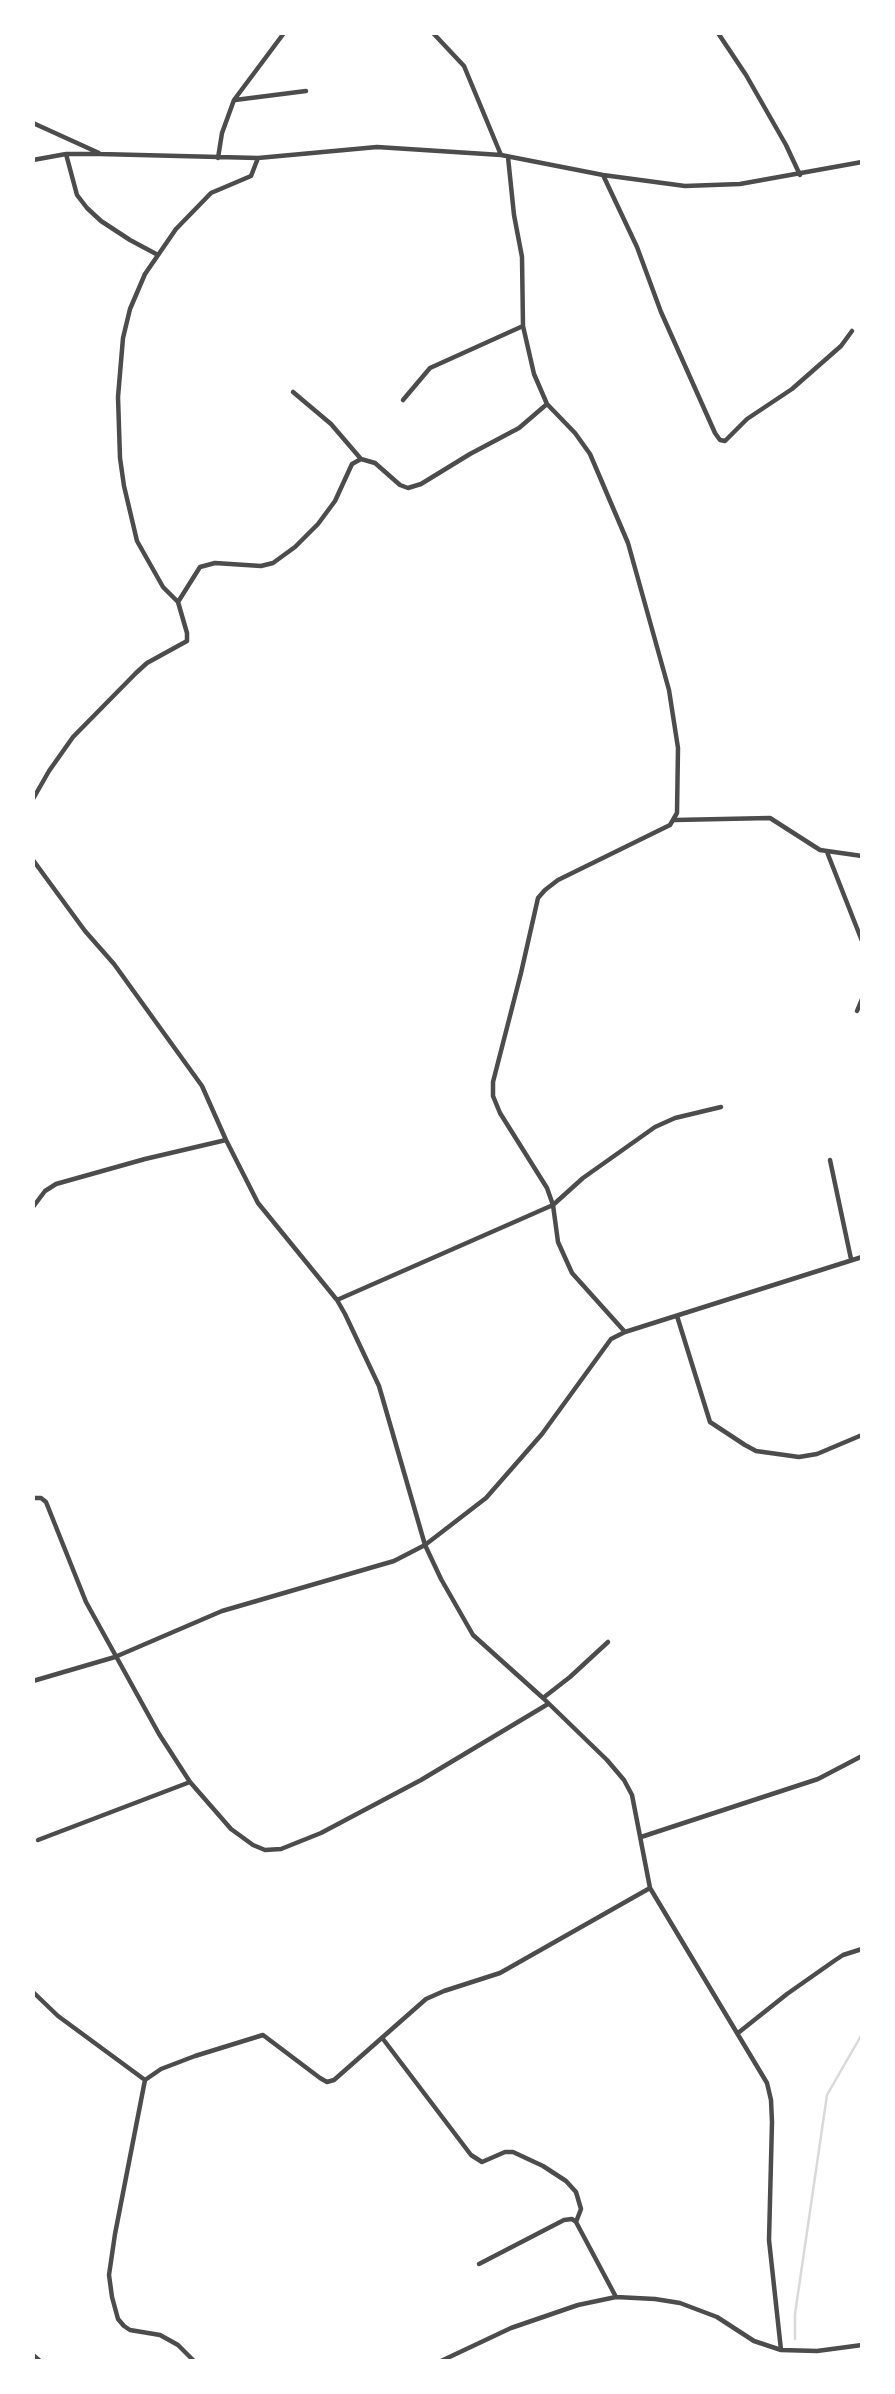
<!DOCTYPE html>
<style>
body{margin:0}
#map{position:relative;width:895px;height:2394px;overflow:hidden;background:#fff;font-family:"Nunito Sans",sans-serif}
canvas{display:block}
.frame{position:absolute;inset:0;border:35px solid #fff;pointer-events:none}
</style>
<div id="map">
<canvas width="895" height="2394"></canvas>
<div class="frame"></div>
</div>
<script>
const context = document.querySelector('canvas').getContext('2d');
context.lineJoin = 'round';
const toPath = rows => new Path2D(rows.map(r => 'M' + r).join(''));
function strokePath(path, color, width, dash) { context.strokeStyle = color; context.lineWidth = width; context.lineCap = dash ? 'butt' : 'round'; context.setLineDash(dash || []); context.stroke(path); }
strokePath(toPath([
 [795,2339,795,2314,827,2095,862,2034]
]), '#d9d9d9', 2.5);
strokePath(toPath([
 [433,33,464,66,501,155],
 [718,33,746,75,786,145,800,175],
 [235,100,306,91],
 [33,123,99,153],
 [66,154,77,195,87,208,101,221,130,240,158,255],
 [508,157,514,215,522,257,523,326,534,374,547,404,575,433,590,454,628,543,669,690,678,748,677,813,670,825,558,880,545,890,538,898,521,973,493,1082,493,1096,500,1113,547,1188,553,1205,558,1242,572,1273,625,1332],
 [218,158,222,133,234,100,284,33],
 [33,160,66,154,100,154,258,158,377,147,501,155,603,175,685,186,740,184,862,162],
 [603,175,637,247,661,312,715,433,720,440,725,441,747,419,792,389,841,346,852,331],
 [293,392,331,424,361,459],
 [403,400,430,368,523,326],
 [178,602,200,567,215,563,261,566,273,563,295,547,318,524,335,501,352,464,361,459,375,463,400,485,408,488,421,484,470,454,519,428,547,404],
 [33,799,49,771,73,737,136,673,147,663,187,641,187,633,178,602,163,587,137,541,124,486,120,458,118,397,123,338,130,309,145,274,176,229,211,193,251,176,258,158],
 [675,820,770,818,820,850,862,856],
 [827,852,862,941],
 [33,860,85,931,114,964,202,1086,226,1140,258,1203,337,1300,345,1314,379,1386,425,1545,441,1579,473,1635,543,1698,607,1760,624,1780,632,1795,650,1888,767,2083,771,2100,772,2122,769,2240,781,2350],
 [857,1011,862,999],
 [830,1160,851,1259],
 [33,1207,45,1191,56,1184,145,1159,226,1140],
 [337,1300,553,1205,583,1178,655,1127,675,1118,721,1107],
 [677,1316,710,1422,745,1445,756,1451,799,1457,817,1454,862,1435],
 [33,1498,41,1498,46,1502,86,1602,159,1734,190,1782,231,1829,253,1845,265,1850,281,1849,321,1833,421,1780,548,1704],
 [33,1681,115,1657,222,1611,394,1561,425,1545,486,1498,542,1434,611,1339,625,1332,862,1257],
 [543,1698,570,1677,608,1642],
 [641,1837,818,1779,862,1756],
 [38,1840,190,1782],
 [33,1992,58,2016,145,2080],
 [738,2033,787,1994,834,1961,843,1955,862,1949],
 [383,2039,471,2155,482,2162,505,2152,513,2152,543,2166,566,2181,576,2192,581,2209,576,2222],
 [479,2264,564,2220,572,2219,576,2222,616,2297],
 [33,2355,40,2361],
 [194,2361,178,2345,160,2335,130,2330,124,2326,118,2319,112,2297,109,2275,115,2234,145,2080,161,2069,195,2056,263,2035,320,2078,327,2082,334,2080,426,1999,444,1991,500,1973,650,1888],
 [441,2361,511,2328,578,2305,616,2297,655,2299,680,2303,717,2317,754,2341,781,2350,817,2351,862,2345]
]), '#4c4c4c', 4.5);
</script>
